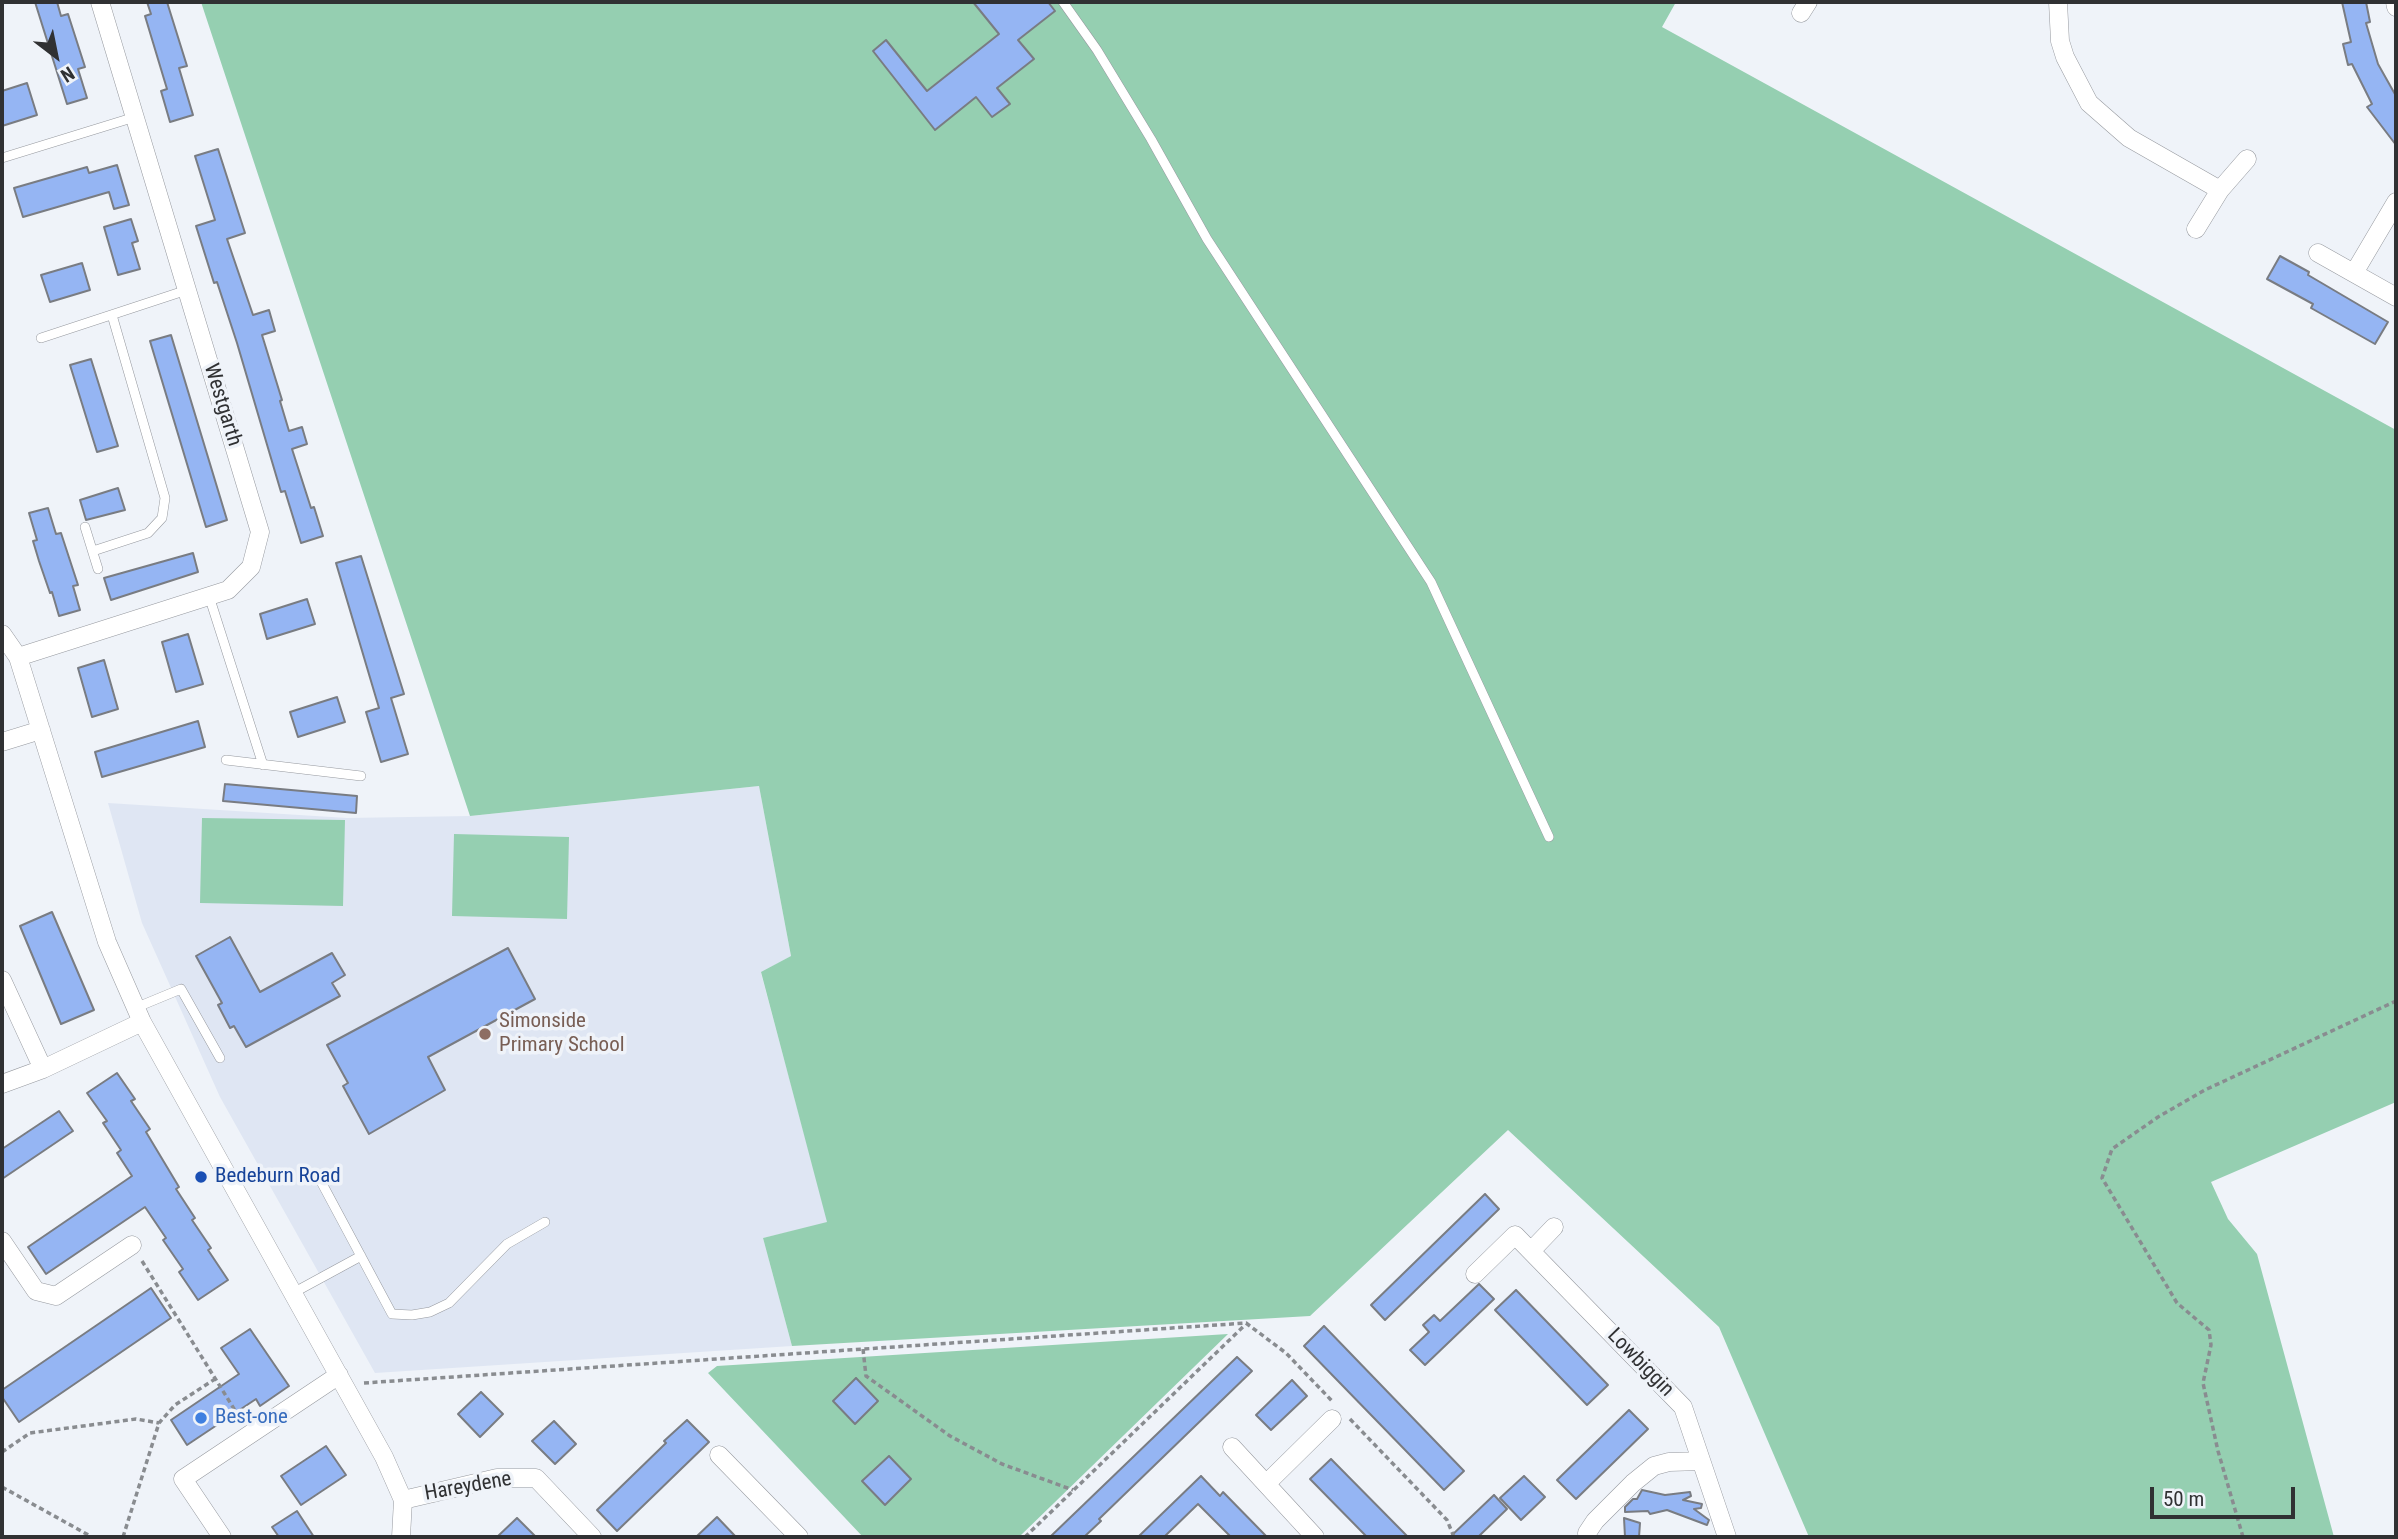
<!DOCTYPE html>
<style>
body{margin:0}
#map{position:relative;width:2398px;height:1539px;overflow:hidden;background:#eff3f9;font-family:"Roboto Condensed",sans-serif}
canvas{display:block}
.frame{position:absolute;inset:0;border:4px solid #303133;pointer-events:none}
.north{position:absolute;left:21px;top:21px;width:70px;height:70px;-webkit-text-stroke:5px #eff3f9;paint-order:stroke;rotate:148deg;font-size:19px;font-weight:700;line-height:28px;text-align:center;color:#303133}
.north::after{content:'';display:block;margin:auto;width:24px;height:32px;background:#303133;clip-path:polygon(50% 0,100% 100%,50% 72%,0 100%)}
.scale{position:absolute;left:2150px;top:1487px;width:145px;height:32px;box-sizing:border-box;border:4px solid #303133;border-top:0;padding-left:9px;font-size:21px;line-height:24px;white-space:nowrap;color:#303133;-webkit-text-stroke:5px #eff3f9;paint-order:stroke}
</style>
<div id="map">
<canvas width="2398" height="1539"></canvas>
<div class="frame"></div>
<div class="north">N</div>
<div class="scale">50 m</div>
</div>
<script>
const context = document.querySelector('canvas').getContext('2d');
context.lineJoin = 'round';
function fillPath(path, color) { context.fillStyle = color; context.fill(path, 'evenodd'); }
const toPath = rows => new Path2D(rows.map(r => 'M' + r).join(''));
function strokePath(path, color, width, dash) { context.strokeStyle = color; context.lineWidth = width; context.lineCap = dash ? 'butt' : 'round'; context.setLineDash(dash || []); context.stroke(path); }
function write(font, color, halo, rows, align = 'center') {
  context.font = font + ' "Roboto Condensed",sans-serif'; context.lineWidth = 7; context.setLineDash([]); context.textBaseline = 'middle'; context.strokeStyle = halo; context.fillStyle = color; for (const [text, x, y, turn = 0] of rows) {
    context.save(); context.translate(x, y); context.rotate((+turn || 0) * Math.PI / 180); context.textAlign = isNaN(turn) ? turn : align; if (halo) context.strokeText(text, 0, 0); context.fillText(text, 0, 0); context.restore();
  }
}
fillPath(toPath([
 [759,786,791,956,761,973,828,1223,763,1238,792,1346,375,1373,220,1097,142,923,108,803,347,818,470,816]
]), '#dfe6f3');
fillPath(toPath([
 [201,2,1676,2,1662,27,2396,430,2396,1102,2211,1182,2228,1219,2257,1254,2334,1537,1809,1537,1719,1327,1508,1130,1310,1316,792,1346,763,1238,827,1222,761,972,791,956,759,786,470,816],
 [202,818,345,820,343,906,200,903],
 [454,834,569,837,567,919,452,916],
 [1228,1334,1019,1537,863,1537,708,1373,717,1366]
]), '#95cfb1');
const building = toPath([
 [35,2,57,2,61,16,68,14,85,67,78,69,87,98,67,104,35,2],
 [147,2,167,2,187,66,179,68,193,115,170,122,161,91,167,89,145,16,151,14,147,2],
 [973,2,1048,2,1055,11,1018,40,1034,59,997,88,1010,104,992,117,976,97,935,130,873,51,886,40,927,91,999,34,973,2],
 [2342,2,2366,2,2370,22,2366,23,2378,64,2396,96,2396,145,2367,107,2372,104,2352,64,2348,65,2343,44,2351,42,2342,2],
 [27,83,37,115,2,126,2,91,27,83],
 [218,149,245,233,227,239,253,315,269,310,275,331,262,335,282,400,280,401,289,431,302,427,307,444,292,449,311,508,314,507,323,536,301,543,285,491,281,492,237,343,217,282,214,283,196,226,215,220,195,156,218,149],
 [117,165,129,205,114,209,109,192,23,217,14,188,87,167,89,173,117,165],
 [131,219,138,241,132,243,140,269,118,275,104,227,131,219],
 [2280,256,2309,272,2308,275,2388,322,2375,344,2311,308,2313,304,2267,279,2280,256],
 [82,263,90,290,50,302,41,275,82,263],
 [171,335,227,520,206,527,150,341,171,335],
 [91,359,118,446,97,452,70,365,91,359],
 [118,488,125,510,86,520,80,500,118,488],
 [48,508,56,534,61,533,78,585,73,586,80,610,59,616,52,592,50,593,39,561,33,541,37,540,29,513,48,508],
 [193,553,198,572,111,600,104,578,193,553],
 [361,556,404,694,391,698,408,754,381,762,366,712,379,708,336,563,361,556],
 [307,599,315,624,267,639,260,614,307,599],
 [188,634,203,684,176,692,162,642,188,634],
 [104,660,118,709,92,717,78,668,104,660],
 [337,697,345,722,298,737,290,712,337,697],
 [198,721,205,747,102,777,95,752,198,721],
 [225,784,357,796,356,813,223,801,225,784],
 [52,912,94,1010,61,1024,20,926,52,912],
 [230,937,260,992,332,953,345,975,332,983,340,996,246,1047,234,1026,230,1028,218,1005,222,1003,196,956,230,937],
 [508,948,535,999,428,1057,445,1090,369,1134,343,1086,348,1083,327,1045,508,948],
 [117,1073,135,1099,131,1101,150,1129,146,1132,179,1187,176,1189,195,1218,192,1220,211,1248,208,1250,228,1280,198,1300,179,1272,183,1269,163,1240,166,1238,145,1207,46,1274,28,1247,132,1176,117,1153,121,1150,103,1123,107,1121,87,1093,117,1073],
 [59,1111,73,1131,2,1179,2,1149,59,1111],
 [1485,1194,1499,1209,1385,1320,1371,1305,1485,1194],
 [1479,1284,1494,1299,1425,1365,1410,1350,1429,1332,1423,1325,1434,1315,1440,1321,1479,1284],
 [151,1288,171,1318,19,1422,2,1397,2,1390,151,1288],
 [1516,1290,1608,1385,1587,1405,1495,1310,1516,1290],
 [1324,1326,1464,1471,1444,1490,1304,1346,1324,1326],
 [250,1329,289,1386,260,1406,256,1399,187,1445,171,1420,239,1374,221,1348,250,1329],
 [1237,1357,1252,1371,1099,1519,1101,1521,1084,1537,1050,1537,1237,1357],
 [856,1378,878,1401,855,1424,833,1401,856,1378],
 [1292,1380,1307,1396,1271,1430,1256,1415,1292,1380],
 [481,1392,503,1414,480,1437,458,1414,481,1392],
 [1629,1410,1648,1429,1576,1499,1557,1480,1629,1410],
 [687,1420,709,1442,617,1531,597,1510,666,1443,664,1441,687,1420],
 [554,1421,576,1444,555,1464,532,1441,554,1421],
 [326,1446,346,1475,301,1505,281,1476,326,1446],
 [889,1456,911,1479,885,1505,862,1481,889,1456],
 [1331,1459,1408,1537,1367,1537,1310,1479,1331,1459],
 [1201,1476,1220,1496,1223,1492,1267,1537,1231,1537,1198,1504,1164,1537,1138,1537,1201,1476],
 [1524,1476,1545,1497,1521,1520,1500,1498,1524,1476],
 [1642,1490,1665,1495,1690,1492,1691,1496,1683,1500,1702,1504,1701,1508,1694,1509,1709,1520,1707,1525,1667,1510,1650,1514,1648,1511,1625,1512,1625,1507,1633,1499,1637,1499,1642,1490],
 [1494,1495,1507,1509,1478,1537,1450,1537,1494,1495],
 [297,1511,314,1537,279,1537,272,1527,297,1511],
 [717,1517,736,1537,696,1537,717,1517],
 [517,1518,536,1537,497,1537,517,1518],
 [1624,1518,1640,1523,1639,1537,1625,1537,1624,1518]
]);
fillPath(building, '#95b5f3');
strokePath(building, '#797c82', 2);
const service = toPath([
 [1063,2,1097,50,1151,139,1207,239,1431,582,1549,837],
 [2,158,135,117],
 [41,338,187,290],
 [85,527,98,569],
 [93,551,148,533,162,518,165,498,112,315],
 [209,596,263,765],
 [226,760,361,776],
 [135,1008,181,989,220,1058],
 [317,1174,392,1314,412,1315,430,1312,449,1303,507,1244,545,1222],
 [293,1293,361,1256]
]);
const minor = toPath([
 [2058,2,2060,41,2065,57,2089,103,2129,138,2220,190],
 [2395,2,2396,7],
 [1801,13,1808,2],
 [2196,229,2220,190,2247,159],
 [2318,253,2396,297],
 [2354,273,2396,202],
 [2,634,18,657,107,942,142,1022,384,1457,403,1500,401,1537],
 [18,657,228,590,251,567,260,532,100,2],
 [2,742,41,730],
 [2,980,43,1069,142,1022],
 [2,1084,43,1069],
 [2,1241,36,1291,56,1296,132,1245],
 [1531,1251,1554,1227],
 [1475,1274,1515,1235,1683,1407,1727,1537],
 [1232,1447,1315,1537],
 [719,1455,799,1537],
 [1266,1484,1332,1419],
 [403,1500,497,1478,536,1478,592,1537],
 [222,1537,183,1479,339,1375],
 [1588,1537,1587,1533,1595,1521,1633,1483,1654,1466,1669,1462,1701,1461]
]);
strokePath(service, '#96999f', 10);
strokePath(minor, '#96999f', 19);
strokePath(toPath([
 [142,1261,241,1420],
 [863,1349,866,1376,950,1436,1002,1464,1073,1490],
 [364,1383,1246,1323,1286,1353,1332,1401],
 [1350,1419,1447,1520,1454,1537],
 [2,1452,30,1433,136,1419,159,1423],
 [2,1487,92,1537],
 [123,1537,159,1423,175,1405,215,1379],
 [1025,1537,1245,1325],
 [2243,1537,2218,1451,2203,1383,2211,1345,2209,1330,2177,1303,2102,1178,2112,1149,2158,1117,2205,1090,2396,1001]
]), '#898c90', 3.5, [5, 3.5]);
strokePath(service, '#fff', 9);
strokePath(minor, '#fff', 18);
for (const [x, y, r, color] of [
 [485,1034,7,"#8d6e63"],
 [201,1177,7,"#1a4fb4"],
 [201,1418,7,"#3f7fe0"]
]) { const dot = new Path2D(); dot.arc(x, y, r, 0, 2 * Math.PI); context.fillStyle = color; context.fill(dot); strokePath(dot, '#eff3f9', 2.5); }
write('21px', '#303133', '#eff3f9', [
 ["Westgarth",222,405,73],
 ["Lowbiggin",1640,1363,46],
 ["Hareydene",468,1487,-10]
]);
write('21px', '#785e54', '#eff3f9', [
 ["Simonside",499,1022],
 ["Primary School",499,1046]
], 'left');
write('21px', '#164399', '#eff3f9', [
 ["Bedeburn Road",215,1177]
], 'left');
write('21px', '#366cbe', '#eff3f9', [
 ["Best-one",215,1418]
], 'left');
</script>
